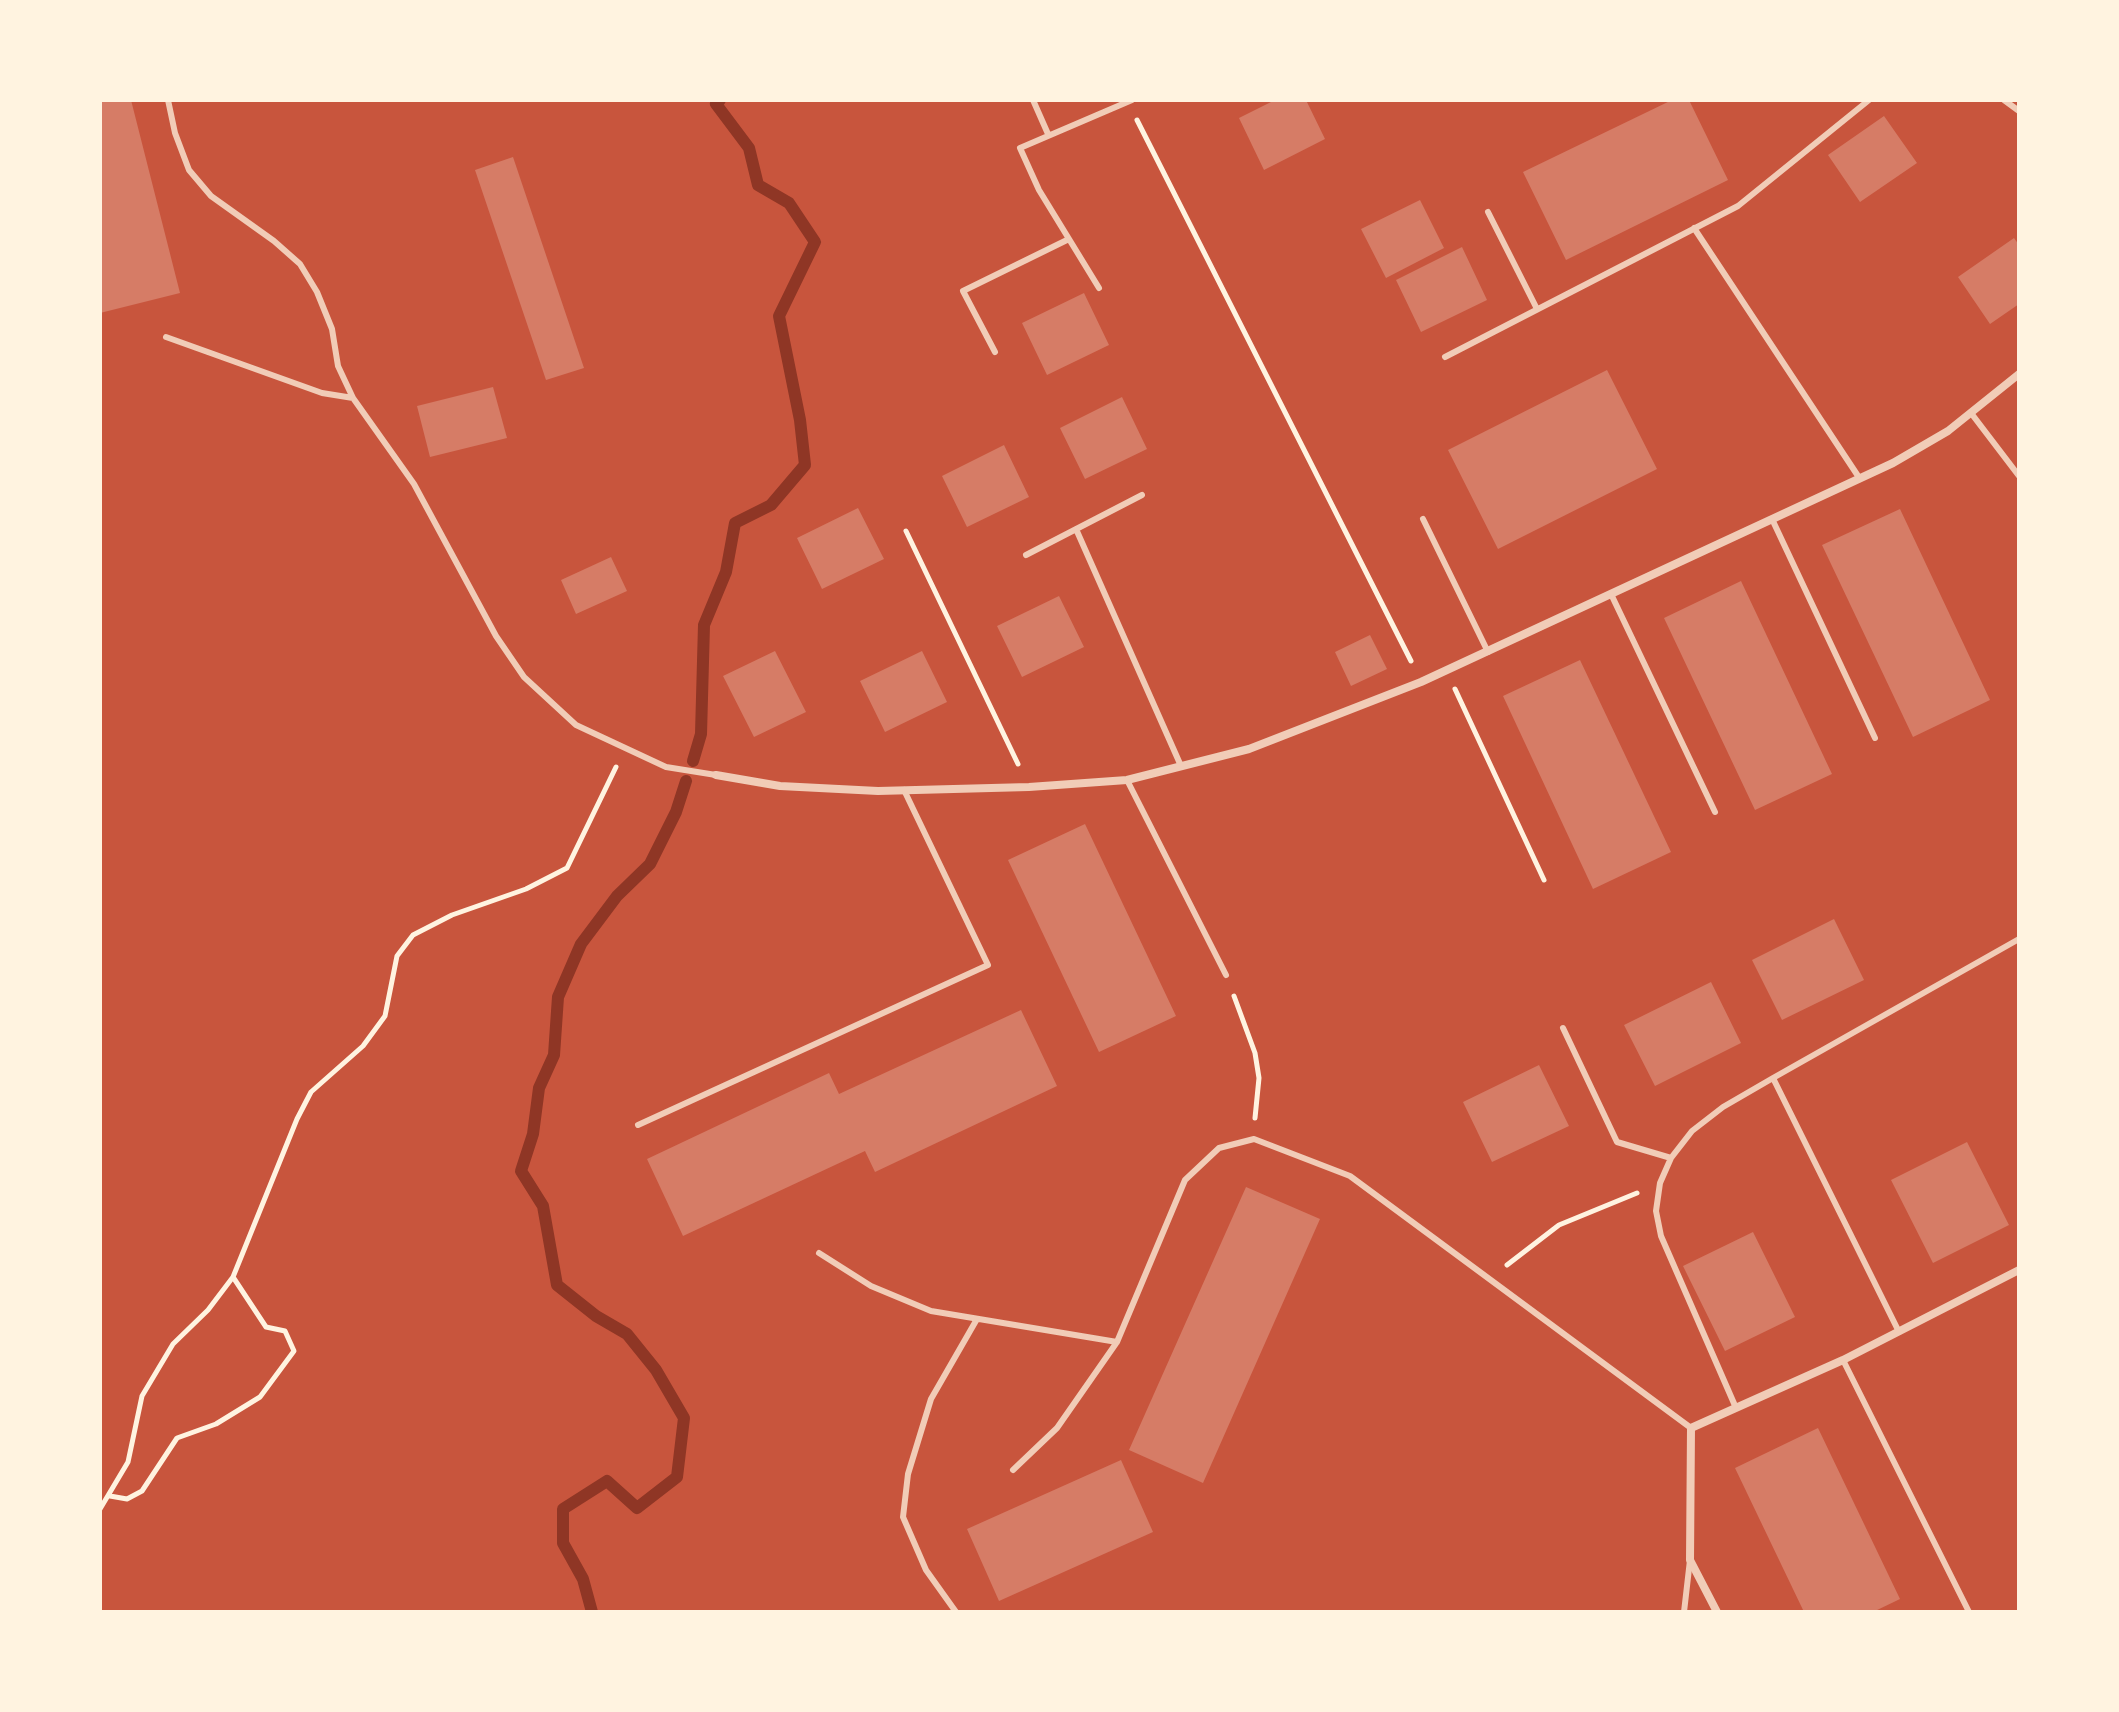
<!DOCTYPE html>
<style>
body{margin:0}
#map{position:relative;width:2119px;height:1712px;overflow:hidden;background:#c8553d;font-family:"Source Sans 3",sans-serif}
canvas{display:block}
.frame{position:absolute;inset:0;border:102px solid #fff3e0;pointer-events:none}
</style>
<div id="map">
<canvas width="2119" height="1712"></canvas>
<div class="frame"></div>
</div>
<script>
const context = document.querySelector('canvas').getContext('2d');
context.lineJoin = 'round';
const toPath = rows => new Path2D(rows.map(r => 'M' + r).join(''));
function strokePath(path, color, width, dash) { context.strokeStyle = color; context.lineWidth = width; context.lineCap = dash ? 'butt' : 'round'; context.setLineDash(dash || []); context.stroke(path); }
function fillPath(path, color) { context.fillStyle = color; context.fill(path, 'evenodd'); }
strokePath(toPath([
 [693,761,701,734,704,625,726,572,735,523,771,505,805,465,800,420,779,316,815,242,789,203,758,185,749,148,716,104,720,100],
 [592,1612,583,1579,563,1543,563,1509,607,1481,637,1508,677,1477,684,1418,656,1370,627,1334,596,1316,557,1285,543,1206,521,1171,533,1134,539,1088,554,1055,558,997,581,944,617,896,650,864,676,812,686,781]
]), '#8f3625', 12);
fillPath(toPath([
 [100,100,131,100,180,293,100,313],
 [1275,100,1306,100,1325,139,1264,170,1239,118],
 [1672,100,1689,100,1728,180,1566,260,1523,172],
 [1884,116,1917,163,1860,202,1828,155],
 [513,157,584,368,546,380,475,170],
 [1420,200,1444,248,1386,278,1361,229],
 [2014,238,2019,245,2019,304,1990,324,1958,277],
 [1462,247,1487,300,1421,332,1396,280],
 [1084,293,1109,345,1047,375,1022,323],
 [1607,370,1657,469,1498,549,1448,450],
 [493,387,507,438,430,457,417,406],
 [1122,397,1147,449,1085,479,1060,428],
 [1004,445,1029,497,967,527,942,476],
 [858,508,884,559,822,589,797,538],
 [1900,509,1990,700,1913,737,1822,545],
 [611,557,627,591,576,614,561,580],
 [1741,581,1832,774,1755,810,1664,618],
 [1059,596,1084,647,1022,677,997,626],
 [1370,635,1387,669,1351,686,1335,652],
 [775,651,806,712,754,737,723,676],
 [922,651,947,702,885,732,860,681],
 [1580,660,1671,852,1593,889,1503,696],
 [1085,824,1176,1016,1099,1052,1008,860],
 [1834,919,1864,980,1782,1020,1752,960],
 [1711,982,1741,1043,1655,1086,1624,1025],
 [1021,1010,1057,1086,875,1172,865,1151,683,1236,647,1159,829,1073,839,1094],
 [1539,1065,1569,1126,1492,1162,1463,1102],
 [1967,1142,2009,1225,1933,1263,1891,1180],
 [1246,1187,1320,1219,1203,1483,1129,1450],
 [1753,1232,1795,1317,1725,1351,1683,1266],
 [1818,1428,1900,1599,1873,1612,1804,1612,1735,1468],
 [1121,1460,1153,1532,999,1601,967,1529]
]), '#d67c66');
strokePath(toPath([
 [1137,120,1411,661],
 [906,531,1018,764],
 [1455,689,1544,880],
 [1234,996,1255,1053,1259,1078,1255,1118],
 [1507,1265,1559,1225,1637,1193],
 [110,1496,127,1499,142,1491,177,1438,216,1424,260,1397,294,1351,285,1331,266,1327,233,1277],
 [100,1509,128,1462,142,1396,173,1344,208,1310,233,1277,297,1119,311,1092,363,1046,385,1016,397,956,413,935,452,915,526,889,567,868,616,767]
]), '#fff3e0', 5);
strokePath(toPath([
 [168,100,175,133,189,170,211,196,274,241,300,264,317,292,332,329,338,366,353,398],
 [1033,100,1048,134],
 [2004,100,2019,111],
 [1488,212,1537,309],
 [1694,228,1860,479],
 [1069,239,1099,288],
 [166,337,322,393,353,398,414,484,496,636,524,677,576,725,666,767,716,775],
 [995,352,963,291,1069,239,1039,190,1020,148,1132,100],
 [1445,357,1738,206,1869,100],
 [1971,413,2019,476],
 [1423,519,1488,652],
 [1772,519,1875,738],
 [1076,529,1181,766],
 [1026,555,1142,495],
 [1611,594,1715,812],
 [1127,780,1226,975],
 [1563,1028,1617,1142,1671,1158],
 [638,1125,988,965,904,790],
 [819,1253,871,1286,931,1311,1117,1342],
 [1899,1332,1773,1078,2019,939],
 [1843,1360,1969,1612],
 [1736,1408,1661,1236,1656,1211,1660,1183,1671,1158,1692,1131,1723,1107,1773,1078],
 [1013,1470,1057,1428,1117,1342,1185,1180,1219,1148,1254,1139,1350,1176,1691,1428],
 [956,1612,926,1570,903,1517,908,1474,931,1399,977,1319],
 [1684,1612,1690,1560]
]), '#f1ccb7', 6);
strokePath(toPath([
 [716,775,780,786,878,791,1029,787,1127,780,1249,749,1421,682,1893,463,1948,431,2019,374],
 [1717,1612,1690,1560,1691,1428,1843,1360,2019,1270]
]), '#f1ccb7', 8);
</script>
